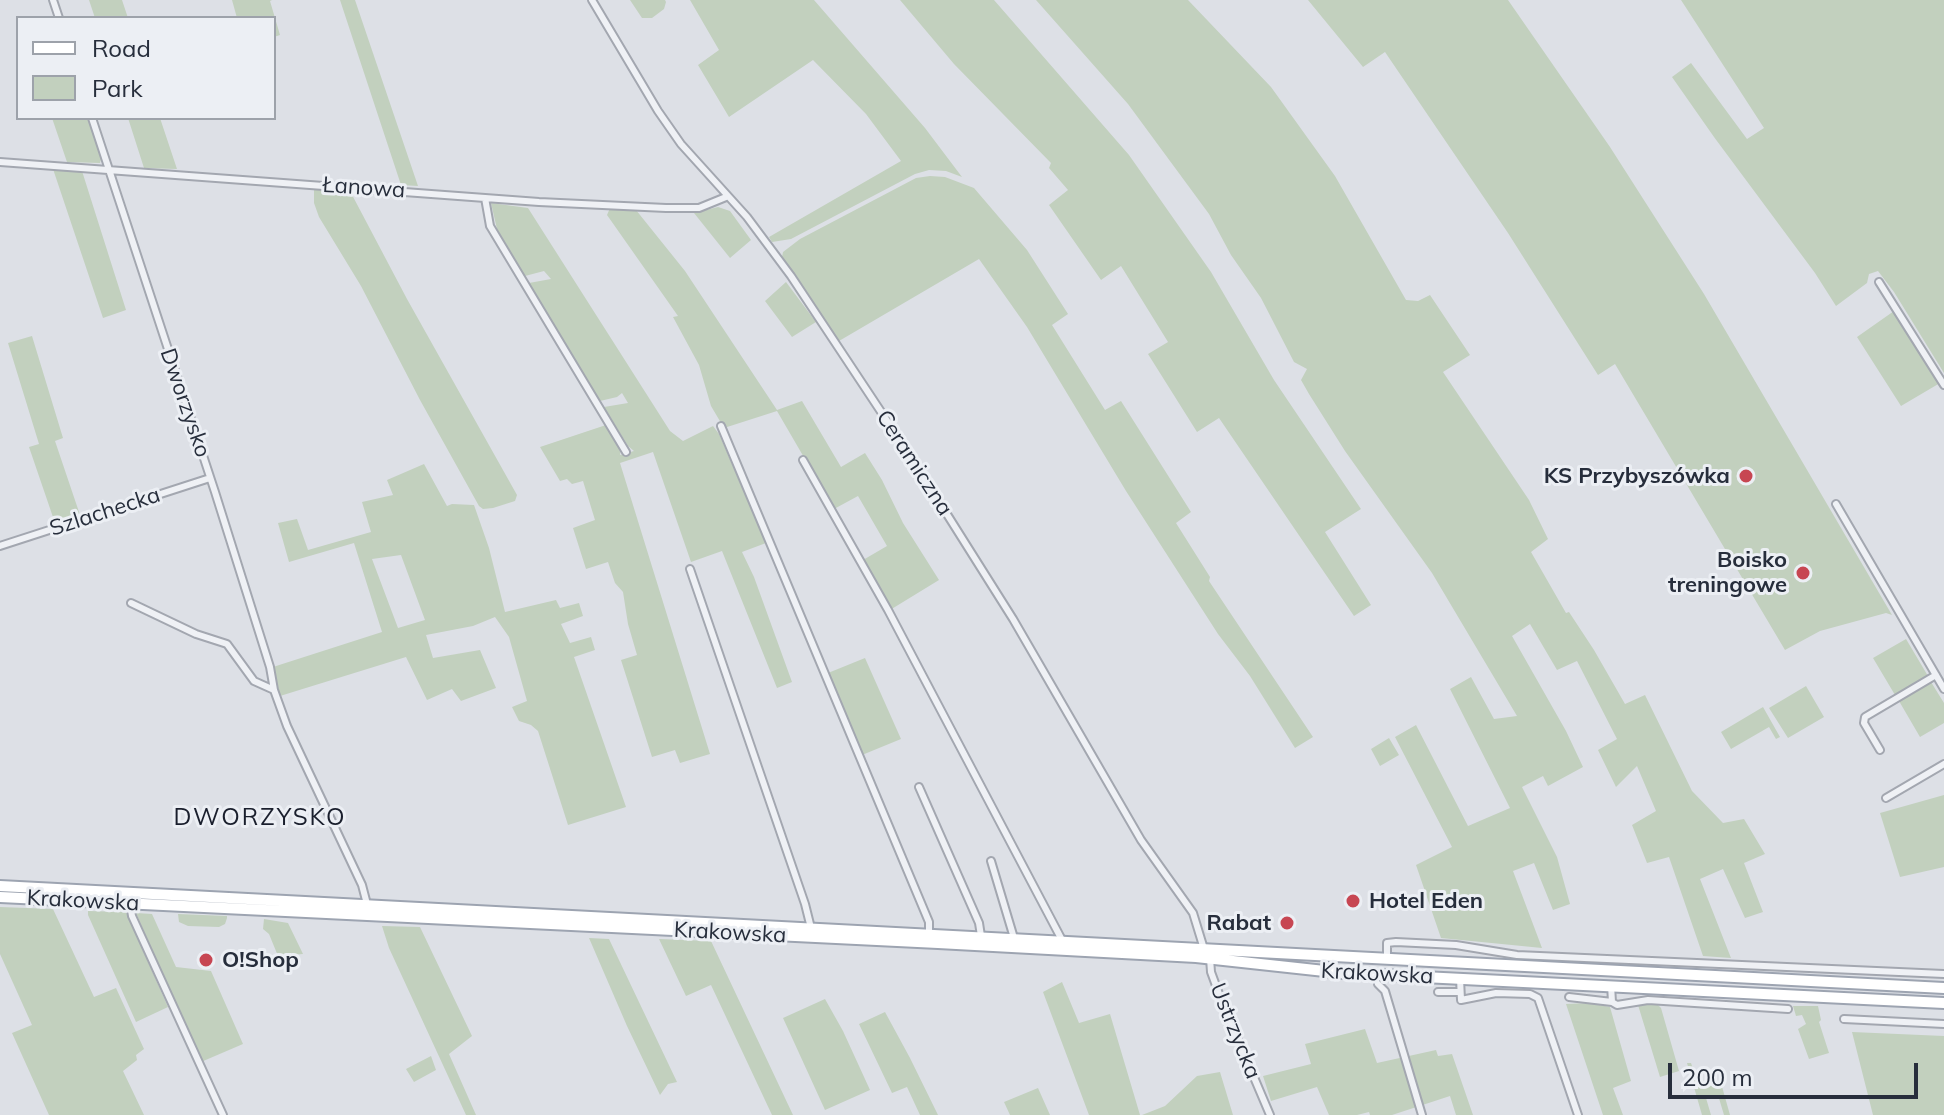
<!DOCTYPE html>
<meta charset="utf-8">
<style>
body{margin:0}
#map{position:relative;width:1944px;height:1115px;overflow:hidden;background:#dde0e6;font-family:Mulish,sans-serif}
canvas{display:block}
.legend{position:absolute;left:16px;top:16px;width:260px;height:104px;box-sizing:border-box;background:#eceff4;border:2px solid #9da2aa;margin:0;padding:10px 14px;list-style:none;font-size:24px;color:#272e3c}
.legend li{display:flex;align-items:center;gap:16px;height:40px}
.legend b{width:40px;border:2px solid #9da2aa}
.scale{position:absolute;left:1668px;top:1063px;width:250px;height:36px;box-sizing:border-box;border:4px solid #272e3c;border-top:0;padding-left:10px;font-size:24px;line-height:28px;white-space:nowrap;color:#272e3c;-webkit-text-stroke:6px #eceff4;paint-order:stroke}
</style>
<div id="map">
<canvas width="1944" height="1115"></canvas>
<ul class="legend">
<li><b style="height:10px;background:#fff"></b>Road</li>
<li><b style="height:22px;background:#c2d0be"></b>Park</li>
</ul>
<div class="scale">200 m</div>
</div>
<script>
const context = document.querySelector('canvas').getContext('2d');
context.lineJoin = 'round';
function fillPath(path, color) { context.fillStyle = color; context.fill(path, 'evenodd'); }
const toPath = rows => new Path2D(rows.map(r => 'M' + r).join(''));
function strokePath(path, color, width, dash) { context.strokeStyle = color; context.lineWidth = width; context.lineCap = dash ? 'butt' : 'round'; context.setLineDash(dash || []); context.stroke(path); }
function write(font, color, halo, rows, align = 'center') {
  context.font = font + ' Mulish,sans-serif'; context.lineWidth = 6; context.setLineDash([]); context.textBaseline = 'middle'; context.strokeStyle = halo; context.fillStyle = color; for (const [text, x, y, turn = 0] of rows) {
    context.save(); context.translate(x, y); context.rotate((+turn || 0) * Math.PI / 180); context.textAlign = isNaN(turn) ? turn : align; if (halo) context.strokeText(text, 0, 0); context.fillText(text, 0, 0); context.restore();
  }
}
fillPath(toPath([
 [89,0,122,0,128,18,95,18],
 [232,0,272,0,270,1,280,35,274,37,274,18,237,18],
 [340,0,355,0,418,186,401,185],
 [630,0,665,0,666,2,664,9,652,18,642,18],
 [690,0,814,0,925,128,962,177,946,171,929,170,915,174,791,239,772,242,769,237,901,161,866,114,813,60,729,117,698,65,719,50],
 [900,0,994,0,1129,155,1211,272,1274,380,1361,509,1325,532,1371,605,1354,616,1219,418,1197,432,1148,354,1168,342,1121,266,1101,280,1049,205,1068,190,1049,168,1051,163,954,64],
 [1036,0,1188,0,1271,87,1335,176,1406,300,1418,301,1430,295,1470,355,1443,372,1529,500,1548,539,1531,552,1566,613,1569,612,1594,650,1625,704,1645,695,1692,791,1723,823,1744,819,1765,854,1744,863,1763,912,1745,918,1723,869,1700,879,1731,958,1703,956,1669,857,1647,863,1632,825,1656,811,1637,766,1616,787,1598,750,1617,739,1577,661,1557,670,1530,624,1512,636,1566,731,1583,767,1548,786,1543,776,1522,787,1557,857,1570,904,1553,910,1534,863,1513,871,1542,948,1441,938,1416,865,1452,847,1395,737,1416,725,1468,826,1510,808,1450,689,1471,677,1494,719,1517,716,1432,573,1345,451,1309,394,1301,380,1307,369,1294,362,1261,298,1231,255,1209,214,1128,104],
 [1308,0,1508,0,1610,147,1704,294,1892,615,1886,613,1820,631,1785,650,1615,364,1598,375,1508,233,1385,52,1363,67],
 [1681,0,1944,0,1944,373,1894,292,1878,271,1869,274,1867,283,1836,306,1815,273,1714,137,1672,77,1691,63,1747,139,1764,128],
 [52,118,88,118,101,159,100,163,67,162],
 [128,118,160,118,177,169,144,168],
 [53,169,82,171,126,310,103,318],
 [930,176,945,177,974,188,1027,250,1068,314,1052,325,1105,410,1121,401,1191,512,1176,523,1210,577,1209,581,1313,737,1295,748,1250,676,1218,634,1126,491,1027,327,979,259,839,341,782,257,783,252,800,239,916,178],
 [314,189,350,191,407,299,517,495,515,501,493,508,483,509,479,506,420,400,361,286,319,217,314,203],
 [491,203,528,208,670,431,683,441,713,426,719,434,766,543,742,552,754,577,792,682,777,688,722,551,691,562,653,452,620,463,710,754,680,763,675,750,652,757,621,660,637,655,628,624,623,592,615,583,608,562,586,569,573,528,595,520,583,481,572,484,567,479,560,481,540,447,606,425,621,449,620,455,634,451,628,446,604,407,628,403,622,393,617,397,600,401,529,283,551,279,544,271,525,276,497,229],
 [718,207,730,211,751,240,730,258,694,213],
 [610,208,636,210,685,271,777,410,802,401,841,467,865,453,882,480,903,523,939,580,890,610,863,560,887,546,858,496,834,509,777,411,724,428,711,406,699,365,673,317,678,316,607,215],
 [786,282,816,322,792,337,765,301],
 [1894,311,1940,383,1901,406,1857,337],
 [32,336,63,438,55,441,80,515,55,523,29,447,39,444,8,343],
 [424,464,447,506,452,504,474,505,489,548,505,612,556,600,560,608,579,603,583,616,561,624,570,643,591,637,595,650,574,657,626,807,568,825,538,731,531,725,519,721,512,707,527,701,509,637,495,617,473,626,426,635,433,658,480,650,496,688,461,701,452,689,427,700,406,657,280,696,273,667,382,632,354,543,289,562,278,523,297,519,308,550,371,532,362,502,393,495,387,480],
 [401,555,425,620,398,628,372,559],
 [1906,639,1928,676,1895,695,1873,658],
 [865,658,901,739,862,755,828,673],
 [1931,682,1944,703,1944,723,1920,737,1899,701],
 [1806,686,1824,717,1788,738,1769,708],
 [1763,707,1780,737,1776,739,1769,727,1731,749,1721,732],
 [1389,738,1399,755,1380,766,1371,749],
 [1944,795,1944,867,1900,877,1880,813],
 [0,907,53,909,94,997,116,988,144,1049,136,1055,137,1060,123,1071,144,1115,49,1115,12,1033,32,1025,0,954],
 [88,911,126,912,168,1007,136,1022,88,915],
 [136,913,152,914,176,967,211,971,243,1044,201,1062],
 [178,914,227,916,227,918,225,924,219,927,188,926,179,922],
 [264,919,288,923,303,954,278,956,269,934,263,929],
 [382,926,420,927,472,1036,449,1054,476,1115,466,1115,389,948],
 [589,938,609,939,677,1082,668,1084,660,1095,627,1026],
 [659,939,711,941,793,1115,772,1115,711,985,686,996],
 [1062,982,1079,1023,1110,1014,1140,1115,1089,1115,1043,992],
 [825,999,843,1031,870,1090,825,1110,783,1018],
 [1589,1003,1610,1007,1631,1081,1613,1088,1623,1115,1603,1115,1566,1004],
 [1657,1004,1661,1008,1679,1071,1660,1077,1638,1005],
 [1793,1006,1818,1006,1821,1020,1819,1022,1829,1053,1809,1059,1798,1029,1806,1024,1802,1015,1796,1016],
 [885,1012,910,1058,938,1115,920,1115,907,1087,892,1093,859,1024],
 [1365,1029,1377,1063,1436,1050,1438,1056,1452,1054,1473,1115,1456,1115,1450,1096,1392,1115,1370,1115,1369,1112,1357,1115,1329,1115,1317,1087,1271,1101,1263,1076,1311,1064,1305,1044],
 [1852,1032,1944,1036,1944,1115,1873,1115],
 [431,1056,436,1070,414,1082,406,1069],
 [1687,1063,1691,1063,1700,1089,1721,1083,1730,1115,1724,1115,1718,1095,1706,1098,1711,1115,1702,1115],
 [1220,1072,1233,1115,1142,1115,1165,1106,1197,1076],
 [1038,1088,1050,1115,1010,1115,1004,1102]
]), '#c2d0be');
const minor = toPath([
 [53,0,59,18],
 [592,0,658,111,681,144,747,217,791,276,909,454,1013,619,1141,840,1193,913,1204,949],
 [92,118,215,492,270,667,274,690,287,726,362,885,368,908],
 [0,162,539,202,666,208,699,208,726,197],
 [485,198,490,226,626,452],
 [1879,282,1944,385],
 [721,426,929,922,929,934],
 [803,460,888,610,1062,940],
 [1836,504,1944,689],
 [0,546,210,478],
 [690,569,805,904,811,928],
 [131,603,196,634,227,644,254,681,274,690],
 [1880,750,1864,723,1865,717,1936,675],
 [919,787,979,923,981,936],
 [1886,798,1944,764],
 [991,861,1014,938],
 [130,904,132,916,223,1115],
 [1210,958,1211,972,1222,1002,1270,1115],
 [1387,960,1387,943,1396,942,1456,945,1517,955,1944,974],
 [1460,978,1461,1000,1496,993,1530,994,1538,998,1578,1115],
 [1378,984,1385,991,1422,1115],
 [1611,985,1612,1002,1617,1005,1648,1000,1788,1009],
 [1438,992,1460,992],
 [1569,997,1612,1002],
 [1844,1019,1944,1024]
]);
const primary = toPath([
 [0,886,1944,988],
 [0,897,938,943,1196,957,1343,973,1944,1003]
]);
strokePath(minor, '#a3a7b0', 10);
strokePath(primary, '#9da4b1', 14);
strokePath(minor, '#eff1f5', 6);
strokePath(primary, '#fff', 10);
for (const [x, y, r, color] of [
 [1746,476,8,"#c74652"],
 [1803,573,8,"#c74652"],
 [1353,901,8,"#c74652"],
 [1287,923,8,"#c74652"],
 [206,960,8,"#c74652"]
]) { const dot = new Path2D(); dot.arc(x, y, r, 0, 2 * Math.PI); context.fillStyle = color; context.fill(dot); strokePath(dot, '#eceff4', 3); }
write('22px', '#272e3c', '#eceff4', [
 ["Łanowa",364,188,4],
 ["Dworzysko",185,403,71],
 ["Ceramiczna",914,463,57],
 ["Szlachecka",105,512,-18],
 ["Krakowska",83,901,3],
 ["Krakowska",730,933,3],
 ["Krakowska",1377,974,3],
 ["Ustrzycka",1235,1031,68]
]);
write('bold 22px', '#272e3c', '#eceff4', [
 ["KS Przybyszówka",1730,476],
 ["Boisko",1787,560],
 ["treningowe",1787,585],
 ["Hotel Eden",1369,901,"left"],
 ["Rabat",1271,923],
 ["O!Shop",222,960,"left"]
], 'right');
context.letterSpacing = '2px';
write('24px', '#1a1f2d', '#eceff4', [
 ["DWORZYSKO",260,818]
]);
context.letterSpacing = '0px';
</script>
